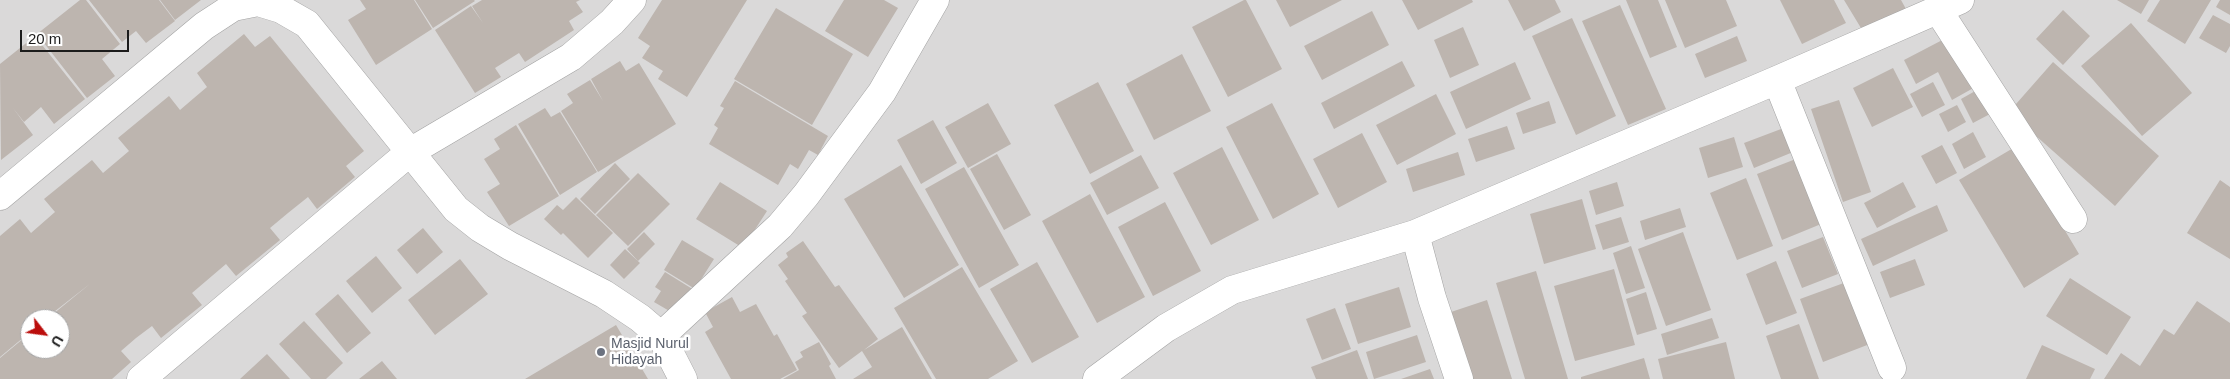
<!DOCTYPE html>
<style>
body{margin:0}
#map{position:relative;width:2230px;height:379px;overflow:hidden;background:#ede9e2;font-family:Arial,sans-serif}
canvas{display:block}
.north{position:absolute;left:20px;top:309px;width:50px;height:50px;box-sizing:border-box;background:#fff;border:1px solid #a4a4a4;border-radius:50%;rotate:120deg;font-size:14px;font-weight:700;line-height:20px;text-align:center;color:#1c1c1c}
.north::after{content:'';display:block;margin:auto;width:18px;height:22px;background:#bb0e0c;clip-path:polygon(50% 0,100% 100%,50% 72%,0 100%)}
.scale{position:absolute;left:20px;top:30px;width:109px;height:22px;box-sizing:border-box;border:2px solid #1c1c1c;border-top:0;padding-left:6px;font-size:15px;line-height:18px;white-space:nowrap;color:#1c1c1c;-webkit-text-stroke:4px #fff;paint-order:stroke}
</style>
<div id="map">
<canvas width="2230" height="379"></canvas>
<div class="north">U</div>
<div class="scale">20 m</div>
</div>
<script>
const context = document.querySelector('canvas').getContext('2d');
context.lineJoin = 'round';
function fillPath(path, color) { context.fillStyle = color; context.fill(path, 'evenodd'); }
const toPath = rows => new Path2D(rows.map(r => 'M' + r).join(''));
function strokePath(path, color, width, dash) { context.strokeStyle = color; context.lineWidth = width; context.lineCap = dash ? 'butt' : 'round'; context.setLineDash(dash || []); context.stroke(path); }
function write(font, color, halo, rows, align = 'center') {
  context.font = font + ' Arial,sans-serif'; context.lineWidth = 5; context.setLineDash([]); context.textBaseline = 'middle'; context.strokeStyle = halo; context.fillStyle = color; for (const [text, x, y, turn = 0] of rows) {
    context.save(); context.translate(x, y); context.rotate((+turn || 0) * Math.PI / 180); context.textAlign = isNaN(turn) ? turn : align; if (halo) context.strokeText(text, 0, 0); context.fillText(text, 0, 0); context.restore();
  }
}
fillPath(toPath([
 [0,0,2230,0,2230,379,0,379],
 [30,319,60,319,60,349,30,349]
]), '#dad9d9');
fillPath(toPath([
 [80,0,86,0,120,44,102,59,115,76,87,98,37,34],
 [89,0,159,0,175,21,146,43,136,31,122,42],
 [160,0,201,0,175,20],
 [360,0,414,0,432,29,376,65,348,20,366,9],
 [415,0,474,0,475,1,433,28],
 [482,0,580,0,576,2,583,12,569,21,574,30,525,62,519,53,495,68,501,77,475,93,435,30,471,6,483,23,472,6],
 [662,0,747,0,687,97,658,79,663,71,642,58,650,46,638,38],
 [844,0,884,0,898,8,868,57,825,31],
 [1244,0,1246,0,1282,69,1228,97,1192,27],
 [1276,0,1342,0,1290,27],
 [1402,0,1472,0,1473,2,1418,30],
 [1508,0,1555,0,1561,12,1524,31],
 [1626,0,1658,0,1677,47,1650,58],
 [1665,0,1726,0,1737,26,1685,48],
 [1780,0,1834,0,1846,23,1802,44],
 [1844,0,1901,0,1906,9,1864,33],
 [2117,0,2149,0,2141,14],
 [2160,0,2211,0,2185,44,2147,21],
 [2220,0,2230,0,2230,15,2216,7],
 [1620,5,1666,109,1628,125,1582,21],
 [776,8,853,54,812,125,734,79],
 [2063,10,2090,36,2063,65,2036,39],
 [1372,11,1389,45,1322,80,1304,46],
 [2213,15,2230,24,2230,46,2226,53,2199,38],
 [1572,18,1616,116,1576,135,1532,36],
 [2131,23,2192,93,2142,136,2081,66],
 [1463,27,1479,65,1450,78,1434,40],
 [244,34,255,47,270,36,364,151,346,166,355,177,317,209,308,197,288,213,270,228,280,240,236,276,226,264,192,293,202,305,161,338,152,326,136,338,121,351,131,362,112,379,0,379,0,358,30,333,30,349,60,349,60,319,47,319,91,283,45,319,30,319,30,332,0,357,0,236,20,219,31,233,55,212,44,199,92,160,103,173,129,151,118,138,169,96,180,110,194,98,207,87,197,73],
 [35,36,85,99,54,124,41,107,24,122,13,108,33,135,1,160,0,64],
 [1737,36,1747,61,1705,78,1695,54],
 [1950,36,1977,86,1952,100,1938,72,1916,84,1904,60],
 [1182,54,1211,111,1154,140,1126,84],
 [620,61,626,71,639,63,676,124,598,172,561,111,573,103,567,94,590,80,603,101,591,79],
 [1402,61,1415,86,1334,129,1321,103],
 [1515,62,1531,99,1466,129,1450,92],
 [2053,62,2159,156,2115,206,2009,112],
 [1893,68,1913,107,1872,127,1853,88],
 [735,81,828,136,818,155,809,150,798,169,790,164,778,185,709,144,718,128,714,125,724,108,720,106],
 [1098,82,1134,151,1090,174,1054,105],
 [1933,82,1945,105,1922,117,1910,94],
 [1977,90,1990,114,1973,123,1961,99],
 [1436,94,1456,134,1397,165,1376,125],
 [1839,100,1871,192,1843,202,1811,109],
 [1549,101,1556,123,1523,134,1516,113],
 [988,103,1011,144,968,168,945,127],
 [1272,103,1319,194,1273,219,1226,127],
 [1957,105,1966,122,1948,132,1939,114],
 [545,108,551,117,560,112,597,172,560,195,518,124],
 [933,120,957,163,921,184,897,140],
 [516,125,559,196,509,226,487,192,500,184,484,159,500,149,494,139],
 [1507,126,1515,149,1476,162,1468,139],
 [1789,126,1798,150,1754,168,1744,143],
 [1973,132,1986,157,1964,169,1952,144],
 [1362,133,1387,182,1338,208,1313,159],
 [1734,137,1743,167,1708,178,1699,148],
 [1942,145,1957,173,1936,184,1921,156],
 [1222,147,1259,220,1211,245,1173,173],
 [2015,147,2079,254,2024,288,1959,180],
 [1458,152,1465,175,1413,192,1406,169],
 [997,154,1031,215,1004,230,970,169],
 [1141,155,1159,188,1107,215,1090,183],
 [1801,157,1826,222,1782,240,1757,174],
 [615,163,630,179,595,214,580,199],
 [901,165,959,265,904,298,844,199],
 [964,167,1019,265,979,288,925,189],
 [638,173,670,204,628,246,596,215],
 [1746,178,1773,246,1737,260,1710,193],
 [2220,180,2230,187,2230,259,2187,233],
 [720,182,767,211,743,248,696,219],
 [1617,182,1624,206,1596,215,1589,191],
 [1903,182,1916,207,1877,228,1864,203],
 [1090,194,1145,297,1097,323,1042,221],
 [576,197,613,233,588,258,563,233,561,235,544,219,557,205,563,210],
 [1582,199,1596,249,1544,264,1530,214],
 [1165,202,1201,271,1153,296,1118,227],
 [1937,205,1948,231,1873,266,1861,239],
 [1680,208,1686,227,1645,240,1640,221],
 [1621,217,1629,242,1603,250,1595,225],
 [423,228,443,252,417,274,397,250],
 [644,232,655,244,638,261,627,249],
 [1683,232,1711,310,1666,326,1638,249],
 [1823,237,1838,274,1802,288,1787,251],
 [682,240,714,259,695,289,664,270],
 [803,241,835,287,839,285,878,339,864,350,902,327,932,379,853,379,872,367,862,351,839,368,802,316,807,313,785,281,788,279,778,265,788,257,786,253],
 [1631,246,1645,288,1626,294,1613,253],
 [625,249,640,263,624,279,610,265],
 [376,256,402,288,372,313,346,281],
 [460,259,488,294,435,335,408,300],
 [1915,259,1925,285,1890,298,1880,272],
 [1776,261,1797,313,1766,325,1746,274],
 [1037,262,1079,337,1032,363,990,289],
 [962,267,1018,361,988,379,936,379,894,308],
 [1614,269,1635,345,1575,361,1554,286],
 [1536,271,1568,379,1525,379,1496,283],
 [665,272,694,290,678,316,654,302,661,291,655,287],
 [2070,278,2131,317,2107,355,2046,316],
 [1852,280,1875,342,1823,362,1800,299],
 [1399,287,1411,327,1358,344,1345,304],
 [1646,292,1657,329,1637,335,1626,299],
 [338,294,371,333,347,353,315,314],
 [732,297,740,312,756,304,774,336,777,334,797,370,780,379,731,379,705,332,713,327,705,312],
 [1487,300,1512,379,1472,379,1451,312],
 [2197,301,2230,323,2230,379,2104,379,2121,353,2140,366,2164,329,2174,335],
 [1335,308,1351,349,1322,360,1306,319],
 [1712,318,1719,338,1667,355,1661,334],
 [304,321,343,363,326,379,311,379,279,344],
 [1799,324,1819,379,1781,379,1766,336],
 [616,325,648,379,525,379],
 [1417,335,1426,362,1374,379,1366,352],
 [819,342,831,364,829,366,836,379,783,379,799,370,795,362,803,357,800,352],
 [1726,342,1735,379,1663,379,1658,359],
 [2042,345,2095,369,2090,379,2026,379],
 [1357,350,1368,379,1316,379,1311,367],
 [267,354,290,379,240,379],
 [1644,358,1650,379,1581,379,1581,377],
 [382,361,397,379,359,379],
 [1430,369,1434,379,1401,379]
]), '#bdb5af');
const minor = toPath([
 [1938,10,2073,219],
 [1777,80,1892,368],
 [0,196,204,26,233,7,258,2,281,9,307,24,456,209,480,228,510,246,604,294,640,318,661,336,683,379],
 [1415,234,1432,298,1459,379],
 [661,336,780,226,806,195,882,92,935,0],
 [141,379,410,152,571,57,612,22,632,0],
 [1097,379,1166,328,1232,290,1415,234,1777,80,1960,0]
]);
strokePath(minor, '#a3a3a3', 29);
strokePath(minor, '#fff', 28);
for (const [x, y, r, color] of [
 [601,352,5,"#6b7280"]
]) { const dot = new Path2D(); dot.arc(x, y, r, 0, 2 * Math.PI); context.fillStyle = color; context.fill(dot); strokePath(dot, '#fff', 2); }
write('14px', '#5b616d', '#fff', [
 ["Masjid Nurul",611,344],
 ["Hidayah",611,360]
], 'left');
</script>
